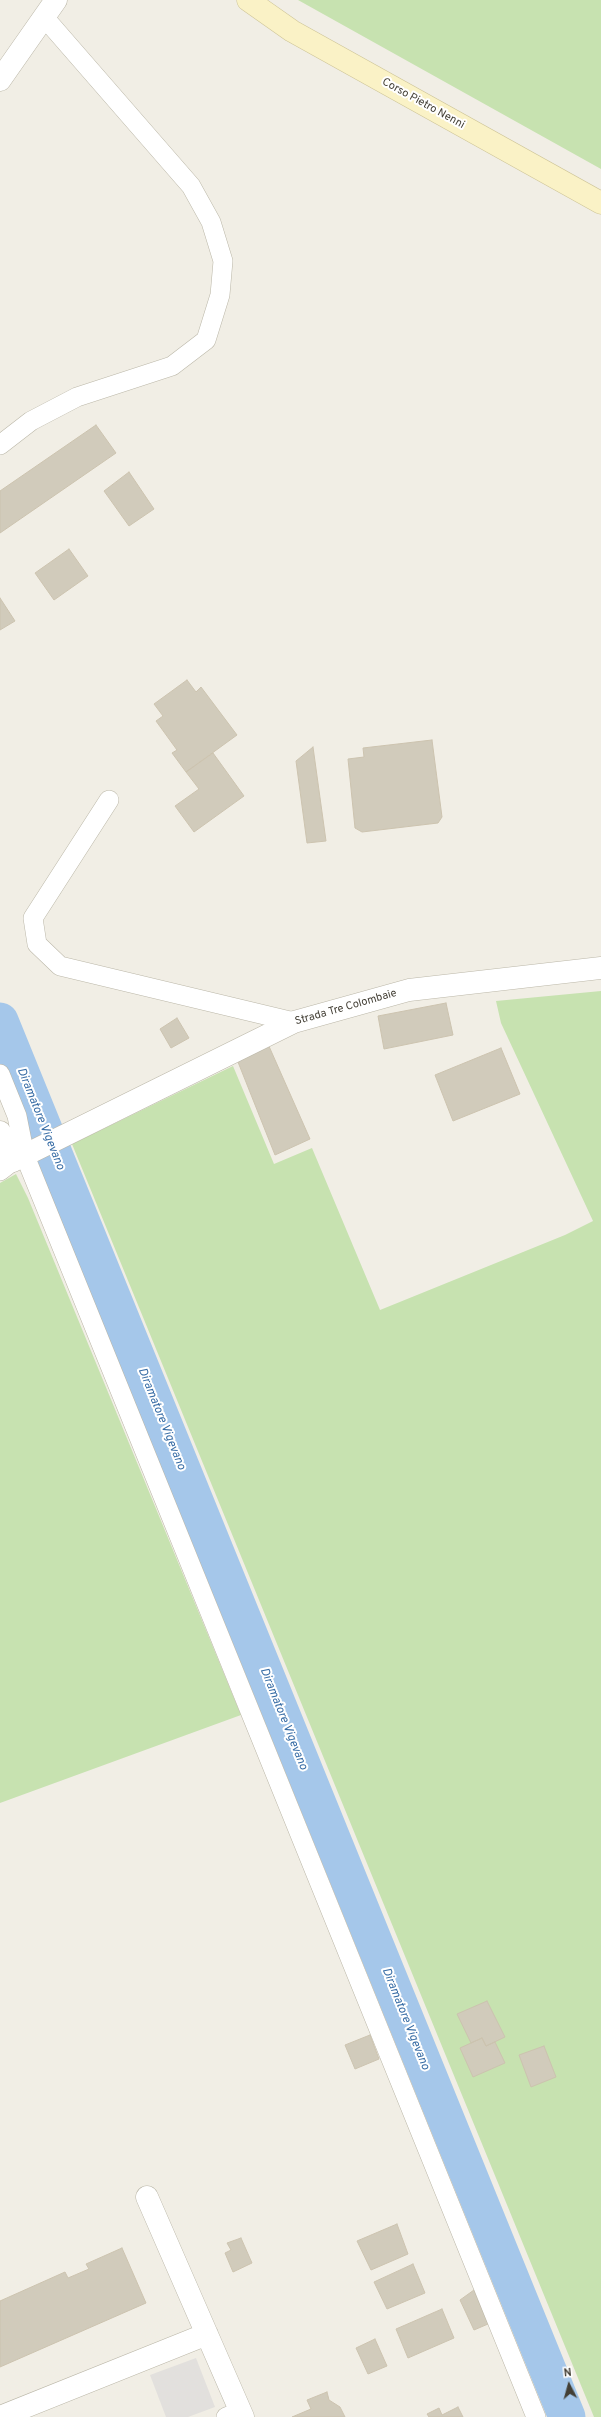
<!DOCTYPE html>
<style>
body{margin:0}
#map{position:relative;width:601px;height:2417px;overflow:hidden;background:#f1eee5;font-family:Overpass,sans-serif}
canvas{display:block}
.north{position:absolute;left:549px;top:2365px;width:40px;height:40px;-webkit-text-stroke:3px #fff;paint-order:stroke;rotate:354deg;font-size:11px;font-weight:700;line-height:16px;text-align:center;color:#433f35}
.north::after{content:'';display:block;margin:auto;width:14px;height:18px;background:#433f35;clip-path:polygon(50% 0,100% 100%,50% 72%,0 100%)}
</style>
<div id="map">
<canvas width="601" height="2417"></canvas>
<div class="north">N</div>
</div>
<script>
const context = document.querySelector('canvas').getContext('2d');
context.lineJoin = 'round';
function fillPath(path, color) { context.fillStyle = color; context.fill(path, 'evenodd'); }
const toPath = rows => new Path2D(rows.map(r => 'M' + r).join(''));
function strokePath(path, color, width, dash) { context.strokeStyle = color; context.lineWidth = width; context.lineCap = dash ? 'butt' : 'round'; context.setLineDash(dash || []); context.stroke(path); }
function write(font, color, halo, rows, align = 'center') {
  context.font = font + ' Overpass,sans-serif'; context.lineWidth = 4; context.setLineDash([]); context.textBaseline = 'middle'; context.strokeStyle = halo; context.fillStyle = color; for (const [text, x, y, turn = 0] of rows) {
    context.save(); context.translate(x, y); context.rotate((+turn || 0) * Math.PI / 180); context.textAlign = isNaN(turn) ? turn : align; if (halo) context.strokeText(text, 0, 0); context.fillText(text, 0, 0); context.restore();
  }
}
fillPath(toPath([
 [298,0,601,0,601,169],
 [601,991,601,2417,594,2417,72,1144,233,1066,274,1164,312,1148,380,1310,565,1235,593,1221,501,1023,496,1001],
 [16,1174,28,1198,241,1715,0,1803,0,1183]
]), '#c7e2b0');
fillPath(toPath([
 [196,2358,215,2407,188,2417,166,2417,150,2375]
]), '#e2e0dd');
strokePath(toPath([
 [0,1021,567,2417]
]), '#a5c7ea', 37);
const building = toPath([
 [96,425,116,453,0,533,0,491,96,425],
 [129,472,154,509,129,526,104,491,129,472],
 [69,549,88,576,54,600,35,573,69,549],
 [0,598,15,621,0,630,0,598],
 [187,680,196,692,201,687,237,735,186,772,172,753,177,750,156,721,163,716,154,704,187,680],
 [432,740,442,817,438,823,362,832,355,828,348,759,364,757,363,748,432,740],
 [313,747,326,841,307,843,296,761,313,747],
 [213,753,244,796,194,832,175,806,199,789,186,772,213,753],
 [446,1003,453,1035,384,1049,378,1016,446,1003],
 [177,1018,189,1038,171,1048,160,1029,177,1018],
 [268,1044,310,1139,275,1155,238,1062,268,1044],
 [501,1048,520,1094,453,1121,435,1075,501,1048],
 [487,2001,505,2037,486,2046,482,2038,471,2043,457,2014,487,2001],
 [370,2035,379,2059,355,2069,345,2045,370,2035],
 [482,2038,486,2046,495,2042,505,2063,473,2077,460,2048,482,2038],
 [544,2046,556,2077,531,2087,519,2055,544,2046],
 [397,2224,408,2254,371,2270,357,2241,397,2224],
 [241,2238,252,2263,233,2272,225,2253,231,2250,227,2243,241,2238],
 [122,2248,146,2303,0,2367,0,2301,65,2272,68,2278,89,2269,86,2264,122,2248],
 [413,2264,425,2293,387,2309,374,2282,413,2264],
 [474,2290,488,2324,474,2330,460,2300,474,2290],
 [442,2309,454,2338,408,2358,396,2329,442,2309],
 [375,2339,387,2366,368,2374,356,2348,375,2339],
 [327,2392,329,2400,340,2407,345,2417,292,2417,311,2409,307,2400,327,2392],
 [458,2407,463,2417,429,2417,427,2414,439,2408,442,2415,458,2407]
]);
fillPath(building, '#d1cbbb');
strokePath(building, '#ccc3af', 1);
const service = toPath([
 [0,445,31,421,77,397,172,366,206,340,220,295,223,261,211,222,191,186,44,17],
 [109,800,33,918,37,944,60,966,294,1022],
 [0,1074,17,1116,25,1156,536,2417],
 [0,1171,13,1161],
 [226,2417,241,2411]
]);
const minor = toPath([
 [0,80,56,0],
 [0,1132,13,1161,294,1022,409,990,601,968],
 [147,2197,243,2417],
 [0,2417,207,2334]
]);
const secondary = toPath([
 [248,0,292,31,601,203]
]);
strokePath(service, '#bbb7a8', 20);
strokePath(minor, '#bbb7a8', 23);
strokePath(secondary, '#cdc497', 23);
strokePath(service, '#fff', 19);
strokePath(minor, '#fff', 22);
strokePath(secondary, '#faf2c6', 22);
write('11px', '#433f35', '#fff', [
 ["Corso Pietro Nenni",423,104,29],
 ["Strada Tre Colombaie",346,1008,-16]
]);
write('italic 12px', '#376ca5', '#fff', [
 ["Diramatore Vigevano",40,1119,68],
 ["Diramatore Vigevano",161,1419,68],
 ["Diramatore Vigevano",283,1719,68],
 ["Diramatore Vigevano",405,2019,68]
]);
</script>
